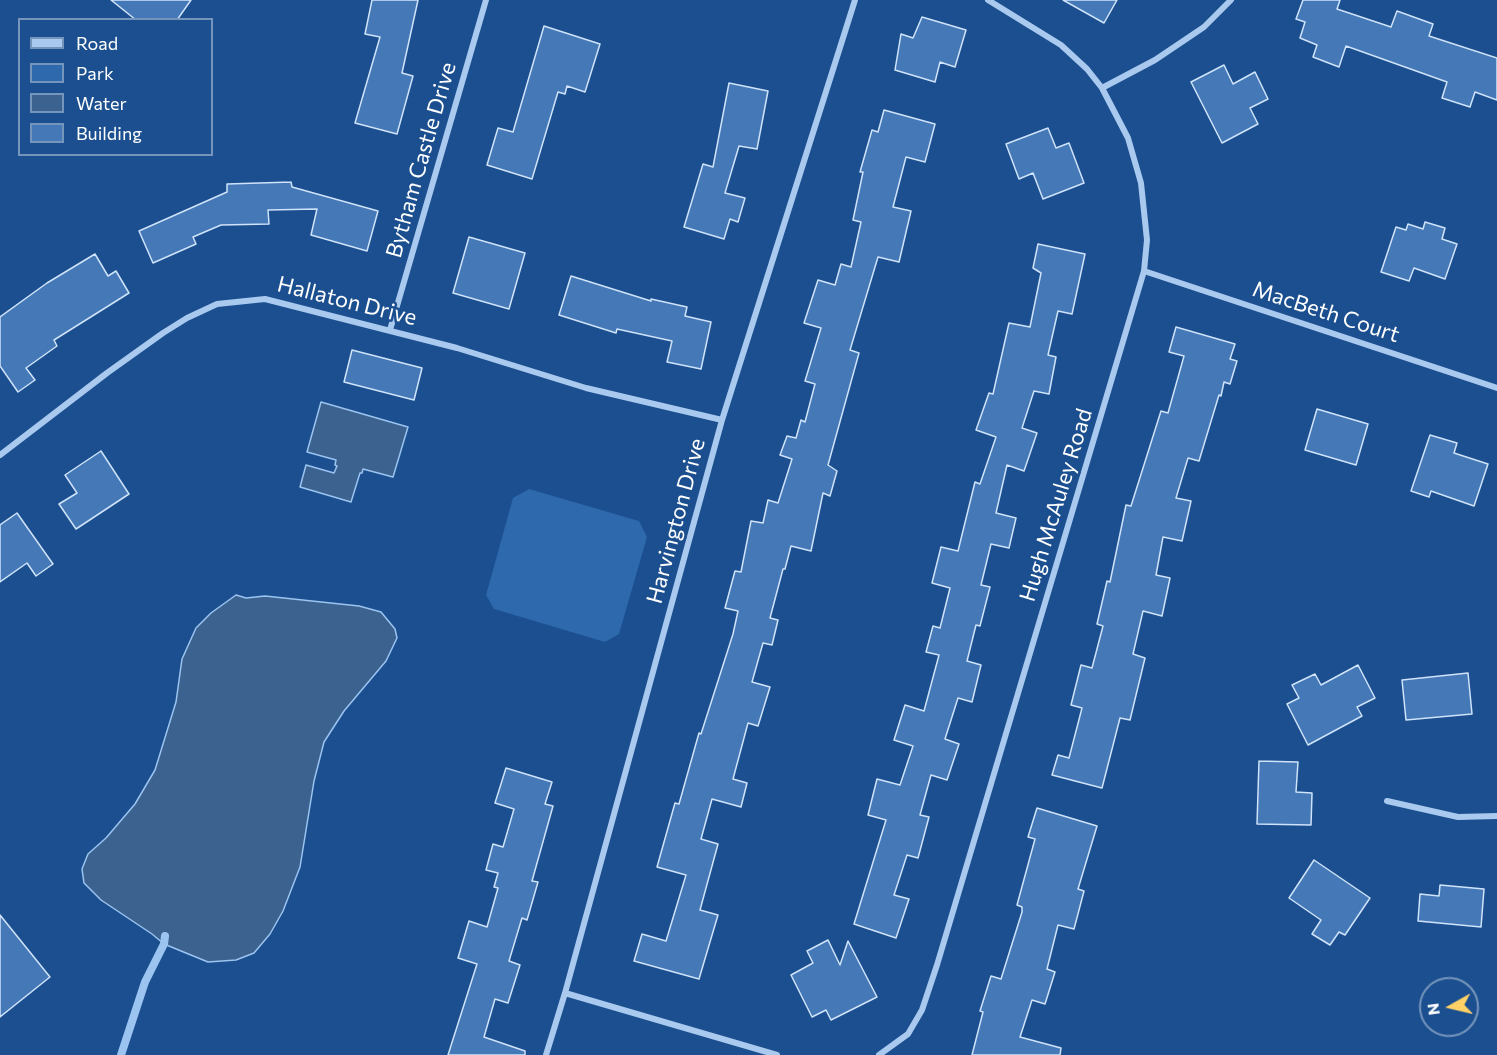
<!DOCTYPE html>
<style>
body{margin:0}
#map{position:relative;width:1497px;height:1055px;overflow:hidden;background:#1b4f8f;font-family:Commissioner,sans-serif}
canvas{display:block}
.legend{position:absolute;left:18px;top:18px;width:195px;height:138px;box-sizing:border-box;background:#1b4f8f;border:2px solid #7695bc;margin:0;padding:8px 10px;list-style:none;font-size:18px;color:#fff}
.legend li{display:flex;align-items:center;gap:12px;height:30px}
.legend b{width:30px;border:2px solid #7695bc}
.north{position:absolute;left:1419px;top:977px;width:60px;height:60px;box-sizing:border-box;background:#1b4f8f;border:2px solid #7695bc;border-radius:50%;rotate:262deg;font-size:16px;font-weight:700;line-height:24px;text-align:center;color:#fff}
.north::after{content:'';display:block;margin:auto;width:21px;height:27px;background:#ffd166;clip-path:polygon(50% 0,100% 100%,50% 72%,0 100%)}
</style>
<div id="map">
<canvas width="1497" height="1055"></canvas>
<ul class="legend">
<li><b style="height:8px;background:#a9c9ee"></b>Road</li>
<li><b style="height:16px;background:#2e69ad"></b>Park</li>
<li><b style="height:16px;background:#3c6290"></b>Water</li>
<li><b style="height:16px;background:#4478b7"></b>Building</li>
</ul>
<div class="north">N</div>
</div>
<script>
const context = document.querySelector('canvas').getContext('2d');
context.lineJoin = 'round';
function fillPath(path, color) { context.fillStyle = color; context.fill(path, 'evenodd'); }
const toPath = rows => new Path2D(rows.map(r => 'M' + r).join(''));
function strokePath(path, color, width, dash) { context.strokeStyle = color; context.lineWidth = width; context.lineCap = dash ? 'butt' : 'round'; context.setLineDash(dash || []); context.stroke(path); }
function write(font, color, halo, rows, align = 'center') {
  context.font = font + ' Commissioner,sans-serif'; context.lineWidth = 5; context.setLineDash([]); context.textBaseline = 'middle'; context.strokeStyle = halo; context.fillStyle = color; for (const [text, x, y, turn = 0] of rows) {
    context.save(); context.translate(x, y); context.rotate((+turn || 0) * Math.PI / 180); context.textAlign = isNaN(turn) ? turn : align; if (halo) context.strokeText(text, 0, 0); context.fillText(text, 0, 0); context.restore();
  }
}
fillPath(toPath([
 [529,489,639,521,647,537,619,634,605,642,494,609,486,595,513,498]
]), '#2e69ad');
const water = toPath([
 [321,402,408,427,393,477,363,469,362,473,360,473,351,502,300,487,306,465,334,473,337,466,335,465,336,460,307,452,321,402],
 [236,595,246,598,265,596,359,606,381,612,395,629,397,638,386,661,344,711,324,742,314,781,300,867,283,911,270,934,254,953,236,960,208,962,164,944,152,934,101,900,84,883,82,869,88,854,106,838,135,804,155,770,176,702,182,659,196,628,211,613,236,595]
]);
fillPath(water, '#3c6290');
strokePath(water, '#9cc4f0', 1.5);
strokePath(toPath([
 [121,1055,145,982,164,944,165,936]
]), '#9cc4f0', 8);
const building = toPath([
 [111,0,191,0,177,20,136,20,111,0],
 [372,0,418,0,402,73,413,76,397,134,355,123,380,37,365,34,372,0],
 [1063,0,1117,0,1104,23,1063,0],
 [1303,0,1340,0,1337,9,1391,27,1397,11,1433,24,1429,36,1497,58,1497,100,1475,92,1470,107,1442,98,1447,82,1346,46,1339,67,1313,57,1317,45,1300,38,1305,22,1296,19,1303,0],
 [922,17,966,30,955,67,940,62,935,82,895,70,901,34,913,38,922,17],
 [544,26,600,44,585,92,567,86,565,94,558,92,532,179,487,165,498,128,513,132,544,26],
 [1224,65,1233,84,1255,72,1268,99,1250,108,1258,124,1222,143,1191,82,1224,65],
 [729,83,768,91,757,149,739,146,725,193,745,198,738,222,730,219,724,239,684,227,703,164,713,167,729,83],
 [884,110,935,124,925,162,906,157,893,207,911,211,899,262,878,257,850,350,859,353,828,465,837,471,830,496,823,493,811,551,791,546,785,569,783,569,770,618,778,620,772,645,763,643,752,682,770,687,758,726,748,723,733,779,747,783,741,807,712,799,701,839,718,844,700,910,718,915,699,979,634,961,642,934,666,941,686,875,657,867,675,803,679,804,699,733,701,734,733,634,738,611,725,608,735,571,741,572,751,521,763,523,768,500,778,503,792,459,780,455,787,436,796,438,801,420,805,422,815,384,805,381,821,328,804,323,818,280,835,285,841,264,851,267,861,222,853,220,863,172,860,172,872,130,878,132,884,110],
 [1048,128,1056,148,1069,143,1084,183,1043,199,1033,173,1019,179,1006,144,1048,128],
 [291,182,292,187,378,211,367,251,311,235,317,209,268,210,269,224,221,225,193,237,196,244,153,263,139,231,227,192,227,184,291,182],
 [1425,222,1445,228,1442,239,1457,244,1445,279,1414,268,1409,281,1381,272,1396,227,1406,230,1408,224,1423,229,1425,222],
 [469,237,525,253,509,309,453,293,469,237],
 [1038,244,1085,254,1072,314,1058,311,1048,355,1056,357,1049,394,1034,391,1022,428,1037,433,1024,471,1007,465,996,513,1016,518,1009,548,991,544,981,585,990,587,980,626,976,625,967,661,981,665,972,702,958,698,945,739,959,744,947,780,931,775,920,815,929,817,918,858,907,855,894,895,909,899,896,938,854,924,886,820,868,815,877,779,900,785,913,746,894,740,905,705,924,711,939,655,926,652,933,626,940,628,950,588,932,583,941,547,958,551,975,482,980,484,996,437,976,430,989,393,993,394,1009,323,1030,327,1041,273,1033,268,1038,244],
 [95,254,108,276,116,271,129,293,54,340,57,346,26,368,35,380,18,392,0,366,0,317,47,283,95,254],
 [571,276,651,301,651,299,687,307,685,316,711,322,701,369,667,362,672,341,617,329,616,333,559,315,571,276],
 [1176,327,1235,344,1230,359,1237,361,1230,384,1224,382,1221,396,1219,395,1199,461,1188,458,1176,498,1191,501,1182,541,1163,537,1156,575,1170,578,1162,616,1143,611,1133,654,1145,658,1130,720,1120,718,1102,788,1052,775,1058,755,1069,758,1082,708,1071,705,1081,665,1092,668,1103,626,1097,624,1107,581,1110,582,1126,505,1131,506,1161,411,1168,413,1184,356,1169,352,1176,327],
 [352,350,422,368,414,400,344,382,352,350],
 [1317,409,1368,424,1356,465,1305,450,1317,409],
 [1430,435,1457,443,1454,453,1488,464,1474,506,1431,491,1429,497,1411,491,1430,435],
 [101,451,129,494,76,529,59,504,77,493,65,475,101,451],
 [17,513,53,564,36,576,27,563,0,582,0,525,17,513],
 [1358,665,1375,698,1357,707,1362,716,1308,745,1287,704,1299,698,1292,685,1315,674,1321,685,1358,665],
 [1468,673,1472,714,1406,720,1402,680,1468,673],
 [1259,761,1298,762,1296,792,1312,793,1311,825,1257,824,1259,761],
 [506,768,552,782,545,804,553,806,532,881,538,882,527,920,522,918,509,961,520,965,508,1003,495,999,484,1037,525,1051,525,1055,448,1055,477,964,458,958,469,921,487,927,498,888,494,887,498,873,486,870,493,844,503,847,514,809,495,803,506,768],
 [1037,808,1097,826,1078,889,1084,891,1074,929,1058,925,1047,969,1055,972,1045,1004,1032,1000,1020,1037,1061,1048,1060,1055,972,1055,983,1012,980,1011,991,976,1001,979,1022,912,1022,907,1017,905,1035,839,1028,837,1037,808],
 [1314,860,1370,898,1345,935,1339,932,1330,945,1312,934,1321,920,1289,898,1314,860],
 [1440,885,1484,889,1481,927,1418,921,1420,894,1439,896,1440,885],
 [0,915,50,977,0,1017,0,915],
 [828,940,840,965,848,941,877,997,831,1020,826,1010,812,1017,791,975,813,963,807,951,828,940]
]);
fillPath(building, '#4478b7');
strokePath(building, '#cfe3fa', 1.5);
strokePath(toPath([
 [1102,88,1155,60,1204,27,1231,0],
 [1144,271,1497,388],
 [390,330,486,0],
 [0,455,107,373,163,333,187,318,217,304,265,299,457,348,586,388,722,420],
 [1387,801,1458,817,1497,816],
 [565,993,777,1055],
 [546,1055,565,993,722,420,855,0],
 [879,1055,908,1034,922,1010,937,965,1144,271,1147,240,1141,183,1128,138,1102,88,1087,69,1061,45,988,0]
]), '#a9c9ee', 6);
write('22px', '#fff', '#1b4f8f', [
 ["Bytham Castle Drive",421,160,-74],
 ["Hallaton Drive",347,301,14],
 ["MacBeth Court",1326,312,18],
 ["Hugh McAuley Road",1056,505,-73],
 ["Harvington Drive",676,521,-75]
]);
</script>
